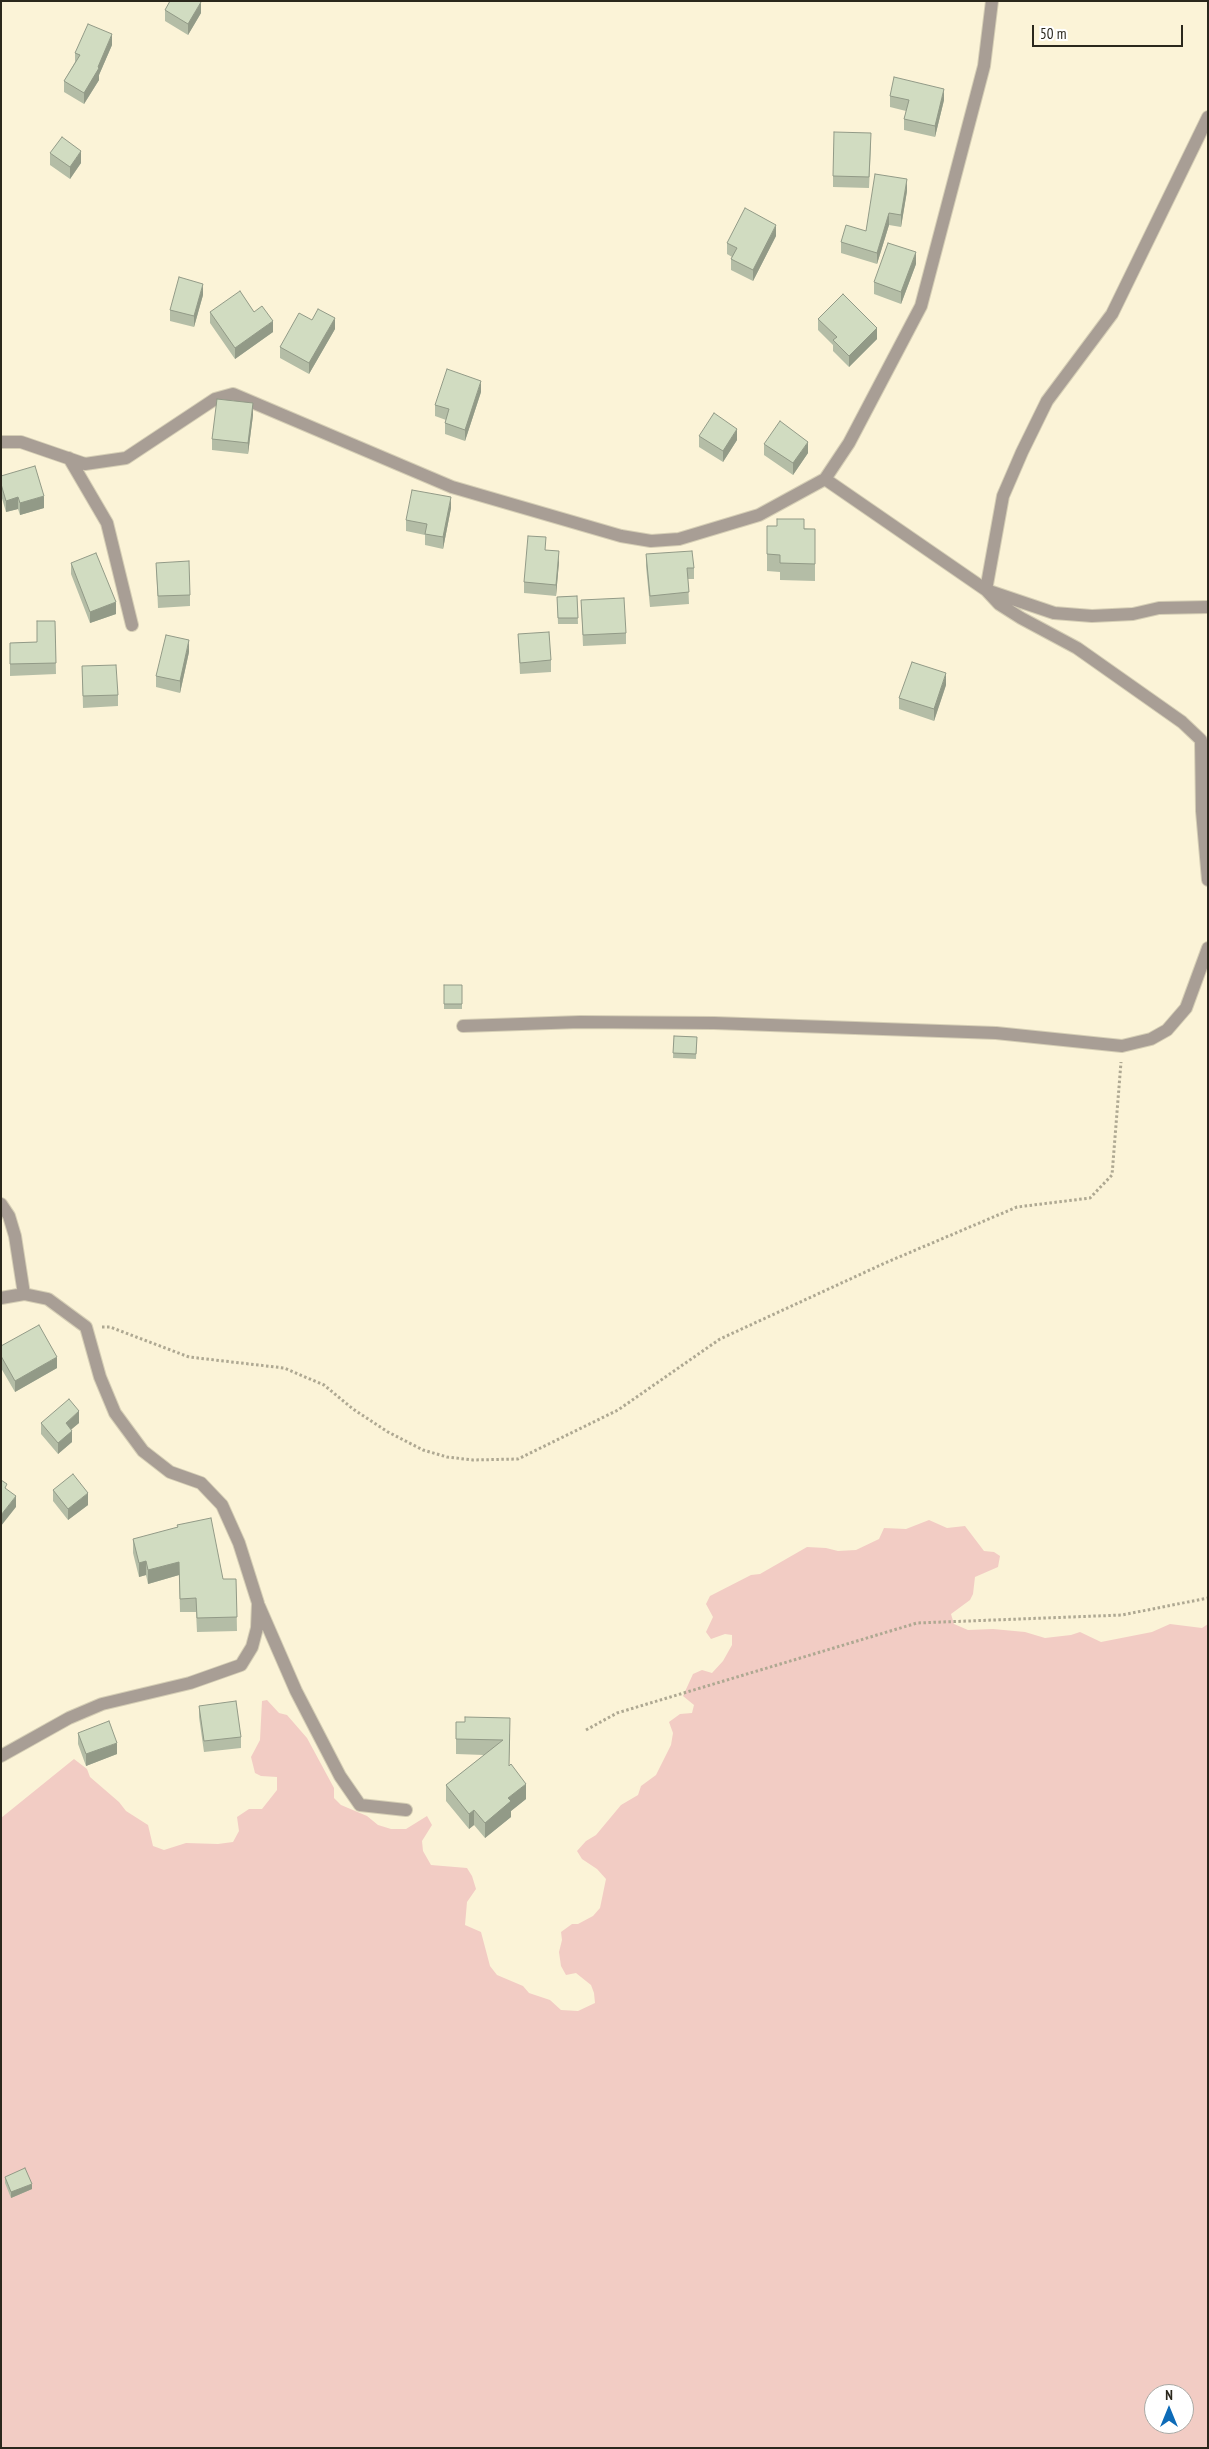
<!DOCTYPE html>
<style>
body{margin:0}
#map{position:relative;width:1209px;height:2449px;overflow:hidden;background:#fbf3d7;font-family:"PT Sans Narrow",sans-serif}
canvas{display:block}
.frame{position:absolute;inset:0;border:2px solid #2a271c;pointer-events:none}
.north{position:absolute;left:1144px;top:2384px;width:50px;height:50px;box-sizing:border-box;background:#fff;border:1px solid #aaa9a4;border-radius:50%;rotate:0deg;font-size:14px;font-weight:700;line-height:20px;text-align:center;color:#2a271c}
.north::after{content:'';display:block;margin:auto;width:18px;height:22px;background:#0d6bb8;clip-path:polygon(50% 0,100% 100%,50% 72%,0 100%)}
.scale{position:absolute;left:1032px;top:25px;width:151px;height:22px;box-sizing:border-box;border:2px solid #2a271c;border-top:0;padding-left:6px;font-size:15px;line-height:18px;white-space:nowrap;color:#2a271c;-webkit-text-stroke:4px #fff;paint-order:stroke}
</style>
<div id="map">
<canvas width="1209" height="2449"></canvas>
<div class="frame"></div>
<div class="north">N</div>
<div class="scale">50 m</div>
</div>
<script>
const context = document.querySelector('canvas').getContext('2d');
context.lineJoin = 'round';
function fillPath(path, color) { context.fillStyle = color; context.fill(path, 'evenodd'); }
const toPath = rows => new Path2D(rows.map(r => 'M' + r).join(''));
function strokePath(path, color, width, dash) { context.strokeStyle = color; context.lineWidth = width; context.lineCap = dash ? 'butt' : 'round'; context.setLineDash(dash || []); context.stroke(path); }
fillPath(toPath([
 [929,1520,947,1528,965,1526,984,1551,994,1552,1000,1556,998,1567,975,1577,973,1594,970,1600,951,1614,954,1624,968,1630,993,1629,1025,1632,1045,1638,1071,1635,1080,1632,1101,1642,1152,1632,1170,1624,1202,1628,1208,1624,1208,2448,1,2448,1,1818,74,1759,87,1769,90,1777,119,1802,126,1811,148,1825,153,1846,164,1850,186,1843,218,1844,233,1842,239,1831,237,1817,249,1809,262,1809,277,1790,277,1777,261,1776,255,1773,251,1757,260,1740,262,1701,267,1700,279,1713,287,1715,307,1738,334,1788,334,1798,341,1805,367,1816,378,1825,391,1829,406,1829,427,1816,432,1825,422,1841,423,1851,431,1865,467,1868,472,1876,476,1889,467,1902,465,1925,481,1932,490,1966,497,1975,523,1986,529,1993,550,2000,561,2010,578,2011,595,2003,594,1993,591,1985,576,1973,566,1975,561,1966,559,1952,562,1940,561,1932,572,1924,578,1924,593,1916,600,1908,606,1879,597,1869,582,1859,577,1851,586,1841,596,1835,621,1805,638,1795,641,1786,656,1775,671,1745,673,1733,669,1722,680,1714,692,1713,694,1705,683,1696,693,1674,702,1670,712,1673,723,1661,732,1645,732,1635,725,1634,711,1639,706,1632,713,1617,706,1604,710,1596,751,1575,760,1574,807,1547,826,1548,838,1551,856,1550,879,1539,884,1528,906,1529],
 [1154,2394,1184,2394,1184,2424,1154,2424]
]), '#f2ccc4');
const minor = toPath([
 [1208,117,1112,314,1047,401,1022,452,1003,496,986,590,999,604,1021,618,1077,648,1182,722,1201,740,1202,811,1208,880],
 [1,442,21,442,85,464,126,458,215,399,233,394,452,487,621,536,651,541,679,539,759,515,825,479,849,443,921,306,984,66,992,1],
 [69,458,107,523,132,625],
 [825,479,986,590,1054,613,1092,616,1133,614,1159,608,1208,607],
 [463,1026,580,1022,714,1023,996,1033,1122,1046,1151,1039,1167,1030,1186,1008,1208,948],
 [1,1204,9,1216,15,1236,24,1294],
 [1,1298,24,1294,48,1299,86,1327,100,1377,115,1413,143,1451,170,1472,201,1483,222,1505,239,1543,258,1603,257,1628,252,1647,241,1665,190,1683,102,1704,69,1718,1,1756],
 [259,1606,296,1691,340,1776,360,1805,406,1810]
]);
strokePath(minor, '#d5ceb5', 14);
strokePath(toPath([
 [102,1327,110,1327,189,1357,284,1368,324,1385,353,1409,388,1432,423,1450,447,1457,473,1460,518,1459,618,1410,720,1339,885,1263,1017,1207,1090,1198,1112,1175,1121,1062],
 [586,1730,617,1713,917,1623,1122,1615,1208,1598]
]), '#aea892', 3, [2.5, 2.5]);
strokePath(minor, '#a89e95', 12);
fillPath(toPath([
 [165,10,201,13,188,35,165,21],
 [112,45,99,75,99,80,84,104,64,92,64,81,75,62,75,53],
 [890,96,944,100,935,137,904,130,904,119,906,111,890,107],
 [871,145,869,188,833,187,833,176],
 [50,153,81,163,70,179,50,165],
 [907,191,901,227,889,225,877,264,841,253,841,242,866,231],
 [776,236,753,281,731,270,731,259,732,257,727,254,727,243],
 [916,264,901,304,874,294,874,282],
 [203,295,194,327,170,321,170,310],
 [210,312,254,312,273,332,235,359,210,323],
 [818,319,877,339,849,367,833,351,833,345,818,330],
 [335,329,309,374,280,358,280,347],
 [481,392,465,441,445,434,445,423,446,420,435,416,435,405],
 [253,415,248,454,212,450,212,439],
 [699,436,737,440,723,462,699,447],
 [764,444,808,453,793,475,764,455],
 [1,476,44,508,20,515,18,509,6,512,1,495],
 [451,508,443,549,425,545,425,535,406,531,406,520],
 [767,526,815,529,815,581,780,580,780,572,767,571],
 [546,550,559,562,556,596,524,593,524,582],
 [646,554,694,568,694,579,688,579,689,604,650,607,646,566],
 [71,563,116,614,90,623,71,574],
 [156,563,190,595,190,606,158,608],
 [577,596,578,624,558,624,557,597],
 [581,600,626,633,626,644,583,646],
 [55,621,56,674,10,676,10,643,37,642],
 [518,634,551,660,551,672,520,674],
 [189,652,180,693,156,687,156,676],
 [82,666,118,695,118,706,83,708],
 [946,685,934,721,899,709,899,698],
 [444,985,462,985,462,1009,444,1009],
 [674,1036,697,1037,696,1059,673,1058],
 [1,1346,57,1368,15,1392,1,1368],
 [41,1423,79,1423,71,1429,72,1442,58,1454,41,1434],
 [53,1490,88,1505,68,1520,53,1501],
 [133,1539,223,1579,236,1579,237,1631,197,1632,196,1612,180,1612,179,1575,148,1584,146,1575,139,1577,133,1553],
 [199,1706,241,1737,241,1748,204,1752,199,1717],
 [456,1722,510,1734,509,1766,526,1799,511,1811,511,1817,485,1838,474,1825,469,1829,446,1801,446,1785,484,1755,456,1754],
 [78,1733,117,1754,86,1766,78,1744],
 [5,2177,32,2189,11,2198,5,2183]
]), '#b4bda6');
fillPath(toPath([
 [201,2,201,13,188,35,188,24],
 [112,34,112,45,99,75,99,80,84,104,84,93,98,67],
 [944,89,944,100,935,137,935,126],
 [81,151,81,163,70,179,70,167],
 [907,179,907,191,901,227,901,215],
 [889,213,889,225,877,264,877,253],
 [776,225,776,236,753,281,753,270],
 [916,252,916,264,901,304,901,292],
 [203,284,203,295,194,327,194,316],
 [335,318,335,329,309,374,309,363],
 [273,321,273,332,235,359,235,348],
 [877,328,877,339,849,367,849,356],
 [481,381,481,392,465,441,465,430],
 [253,403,253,415,248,454,248,443],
 [737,429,737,440,723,462,723,451],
 [808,442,808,453,793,475,793,463],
 [44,496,44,508,20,515,20,503],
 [18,497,18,509,6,512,6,501],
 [451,497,451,508,443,549,443,537],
 [559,551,559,562,556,596,556,585],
 [116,602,116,614,90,623,90,612],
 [189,640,189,652,180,693,180,681],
 [946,673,946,685,934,721,934,709],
 [57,1357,57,1368,15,1392,15,1381],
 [79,1411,79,1423,66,1434,66,1423],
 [72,1431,72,1442,58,1454,58,1443],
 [88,1493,88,1505,68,1520,68,1509],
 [16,1496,16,1507,1,1526,1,1515],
 [146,1561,146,1575,139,1577,139,1563],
 [179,1562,179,1575,148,1584,148,1570],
 [117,1743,117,1754,86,1766,86,1754],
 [526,1784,526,1799,511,1811,511,1817,485,1838,485,1823,508,1798],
 [474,1810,474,1825,469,1829,469,1814],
 [32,2184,32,2189,11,2198,11,2192]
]), '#929a87');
const building = toPath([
 [170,1,200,1,201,2,188,24,165,10,170,1],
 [88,24,112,34,98,67,99,68,84,93,64,81,80,55,75,53,88,24],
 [894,77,944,89,935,126,904,119,909,100,890,96,894,77],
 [834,132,871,133,869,177,833,176,834,132],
 [62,137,81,151,70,167,50,153,62,137],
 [875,174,907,179,901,215,889,213,877,253,841,242,846,225,866,231,875,174],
 [745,208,776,225,753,270,731,259,737,248,727,243,745,208],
 [888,243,916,252,901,292,874,282,888,243],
 [179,277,203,284,194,316,170,310,179,277],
 [240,291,254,312,262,306,273,321,235,348,210,312,240,291],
 [843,294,877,328,849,356,833,340,837,337,818,319,843,294],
 [318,309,335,318,309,363,280,347,299,313,312,320,318,309],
 [447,369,481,381,465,430,445,423,449,409,435,405,447,369],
 [217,399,253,403,248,443,212,439,217,399],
 [714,413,737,429,723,451,699,436,714,413],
 [780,421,808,442,793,463,764,444,780,421],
 [35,466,44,496,20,503,18,497,6,501,1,484,1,476,35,466],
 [412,490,451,497,443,537,425,534,427,524,406,520,412,490],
 [777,519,804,519,804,529,815,529,815,564,780,563,780,555,767,554,767,526,777,526,777,519],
 [528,536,546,537,545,550,559,551,556,585,524,582,528,536],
 [692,551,694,568,687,568,689,592,650,596,646,554,692,551],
 [96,553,116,602,90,612,71,563,96,553],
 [189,561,190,595,158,596,156,563,189,561],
 [577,596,578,618,558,618,557,597,577,596],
 [624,598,626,633,583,635,581,600,624,598],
 [37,621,55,621,56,663,10,664,10,643,37,642,37,621],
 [549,632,551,660,520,663,518,634,549,632],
 [166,635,189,640,180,681,156,676,166,635],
 [912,662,946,673,934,709,899,698,912,662],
 [116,665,118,695,83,696,82,666,116,665],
 [444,985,462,985,462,1004,444,1004,444,985],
 [674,1036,697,1037,696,1054,673,1053,674,1036],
 [39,1325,57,1357,15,1381,1,1356,1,1346,39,1325],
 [69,1399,79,1411,66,1423,72,1431,58,1443,41,1423,69,1399],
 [73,1474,88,1493,68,1509,53,1490,73,1474],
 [1,1480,7,1484,5,1488,16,1496,1,1515,1,1480],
 [211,1518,223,1579,236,1579,237,1617,197,1618,196,1598,180,1599,179,1562,148,1570,146,1561,139,1563,133,1539,178,1527,177,1525,211,1518],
 [236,1701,241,1737,204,1741,199,1706,236,1701],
 [465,1717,510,1718,509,1766,511,1764,526,1784,508,1798,511,1801,485,1823,474,1810,469,1814,446,1785,503,1740,456,1739,456,1722,465,1722,465,1717],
 [109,1721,117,1743,86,1754,78,1733,109,1721],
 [25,2168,32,2184,11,2192,5,2177,25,2168]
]);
fillPath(building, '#d1dcc1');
strokePath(building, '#929a87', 1);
</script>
